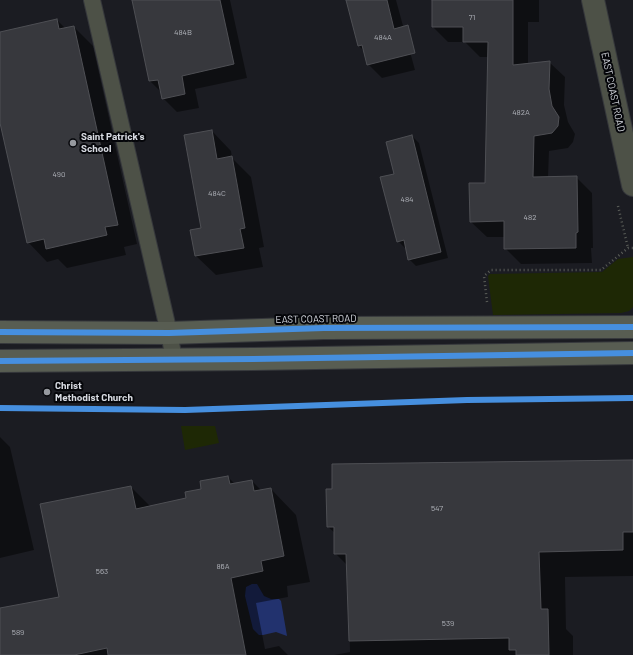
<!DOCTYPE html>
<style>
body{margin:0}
canvas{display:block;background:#1b1c22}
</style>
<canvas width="633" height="655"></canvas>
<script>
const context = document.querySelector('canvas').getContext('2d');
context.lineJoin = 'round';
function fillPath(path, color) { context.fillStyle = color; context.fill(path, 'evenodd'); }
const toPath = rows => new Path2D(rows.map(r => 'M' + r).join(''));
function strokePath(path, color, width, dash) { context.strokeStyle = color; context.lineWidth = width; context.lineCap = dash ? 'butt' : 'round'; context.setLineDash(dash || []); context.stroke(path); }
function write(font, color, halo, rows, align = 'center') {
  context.font = font + ' Barlow,sans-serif'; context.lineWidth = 4; context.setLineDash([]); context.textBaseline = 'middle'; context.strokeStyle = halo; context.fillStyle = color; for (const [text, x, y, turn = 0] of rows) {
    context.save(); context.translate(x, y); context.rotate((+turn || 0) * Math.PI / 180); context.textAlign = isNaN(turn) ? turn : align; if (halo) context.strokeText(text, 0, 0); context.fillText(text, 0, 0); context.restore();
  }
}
fillPath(toPath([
 [633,257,633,307,629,311,621,313,493,315,488,276,490,274,602,272,618,259],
 [181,426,215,426,219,443,185,450]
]), '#1e2805');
fillPath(toPath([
 [252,584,257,584,264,596,271,599,279,599,281,601,287,636,276,632,263,635,259,635,253,629,245,596,246,587]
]), '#22326e');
fillPath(toPath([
 [133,0,230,0,247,78,195,89,199,108,177,112,163,98,162,93,150,81],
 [347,0,396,0,415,70,382,78,368,64,365,52,358,45],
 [433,0,539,0,539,22,528,22,528,64,549,62,565,77,564,105,568,122,575,134,573,142,568,148,549,151,548,178,576,177,592,193,593,248,591,248,592,263,521,264,505,248,505,237,487,237,471,222,486,184,488,57,480,57,465,42,448,42,433,27],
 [57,20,65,28,74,27,93,46,137,244,124,247,126,255,67,268,58,259,47,262,28,242,0,118,0,33],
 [212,131,231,151,232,158,251,177,264,247,259,248,263,267,216,275,196,256,202,229],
 [412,136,419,143,448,258,416,266,409,259,407,248,405,248,398,241],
 [0,437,10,447,34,550,0,558],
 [633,461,633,576,565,577,566,629,573,636,573,655,334,655,350,652,348,566,335,553,335,533,328,527],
 [228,477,235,484,252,481,262,491,271,489,296,515,310,582,287,586,288,597,256,603,265,649,279,646,288,655,0,655,0,609,61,598,131,487,151,507,187,499]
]), '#0007');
const building = toPath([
 [132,0,220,0,234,64,182,76,185,94,162,99,158,80,149,81,132,0],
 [346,0,387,0,394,29,408,25,415,53,367,65,362,45,358,46,346,0],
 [432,0,513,0,513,65,550,61,549,89,552,106,559,117,558,126,552,133,534,136,533,177,577,176,578,232,576,233,576,248,504,249,504,221,470,222,469,183,485,183,488,42,463,42,463,27,432,27,432,0],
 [57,19,59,29,74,26,118,225,105,227,107,235,46,249,44,239,27,243,0,123,0,32,57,19],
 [212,130,217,159,232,156,245,228,240,229,244,248,195,256,190,230,201,228,184,135,212,130],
 [412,135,441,252,408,260,404,240,397,242,380,177,394,174,386,142,412,135],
 [633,460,633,532,623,532,623,550,539,552,541,609,548,609,549,655,516,655,516,650,509,650,509,638,349,641,346,554,334,554,334,527,327,527,326,489,332,489,332,464,633,460],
 [228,476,230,484,252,480,254,491,271,488,284,556,261,561,263,571,231,578,246,655,108,655,107,648,74,655,0,655,0,608,59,597,40,504,131,486,136,509,186,498,185,492,201,489,200,481,228,476]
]);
fillPath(building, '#37383d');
strokePath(building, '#4e4f54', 1);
const lane = toPath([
 [92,0,169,333,174,359]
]);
const street = toPath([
 [593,0,633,185]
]);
const secondary = toPath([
 [0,332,169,333,324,328,633,327],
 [0,361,253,359,633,353]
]);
strokePath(lane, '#36383c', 18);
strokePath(street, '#36383c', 24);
strokePath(secondary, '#36383c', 24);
strokePath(toPath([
 [618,206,628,248],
 [487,302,484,276,491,270,601,270,628,248,633,248]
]), '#5a5d58', 2.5, [1, 3]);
strokePath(lane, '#4d5147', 16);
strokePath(street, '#4d5147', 22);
strokePath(secondary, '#585d52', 22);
strokePath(toPath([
 [0,332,169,333,324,328,633,327],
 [0,361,253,359,633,353],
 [0,408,185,410,467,400,633,398]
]), '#468fdf', 6);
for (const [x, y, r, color] of [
 [73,143,4,"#96999f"],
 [47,392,4,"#96999f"]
]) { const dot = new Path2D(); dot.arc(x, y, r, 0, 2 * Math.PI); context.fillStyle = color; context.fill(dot); strokePath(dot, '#05060a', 1.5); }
write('8px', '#b0b3ba', null, [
 ["71",472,17],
 ["484B",183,32],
 ["484A",383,37],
 ["482A",521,112],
 ["490",59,174],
 ["484C",217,193],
 ["484",407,199],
 ["482",530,217],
 ["547",437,508],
 ["86A",223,566],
 ["563",102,571],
 ["539",448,623],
 ["589",18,632]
]);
write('10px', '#d9dce3', '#05060a', [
 ["EAST COAST ROAD",613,92,78],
 ["EAST COAST ROAD",316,319,-1]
]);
write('bold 10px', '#d9dce3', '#05060a', [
 ["Saint Patrick's",81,137],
 ["School",81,149],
 ["Christ",55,386],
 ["Methodist Church",55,398]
], 'left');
</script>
